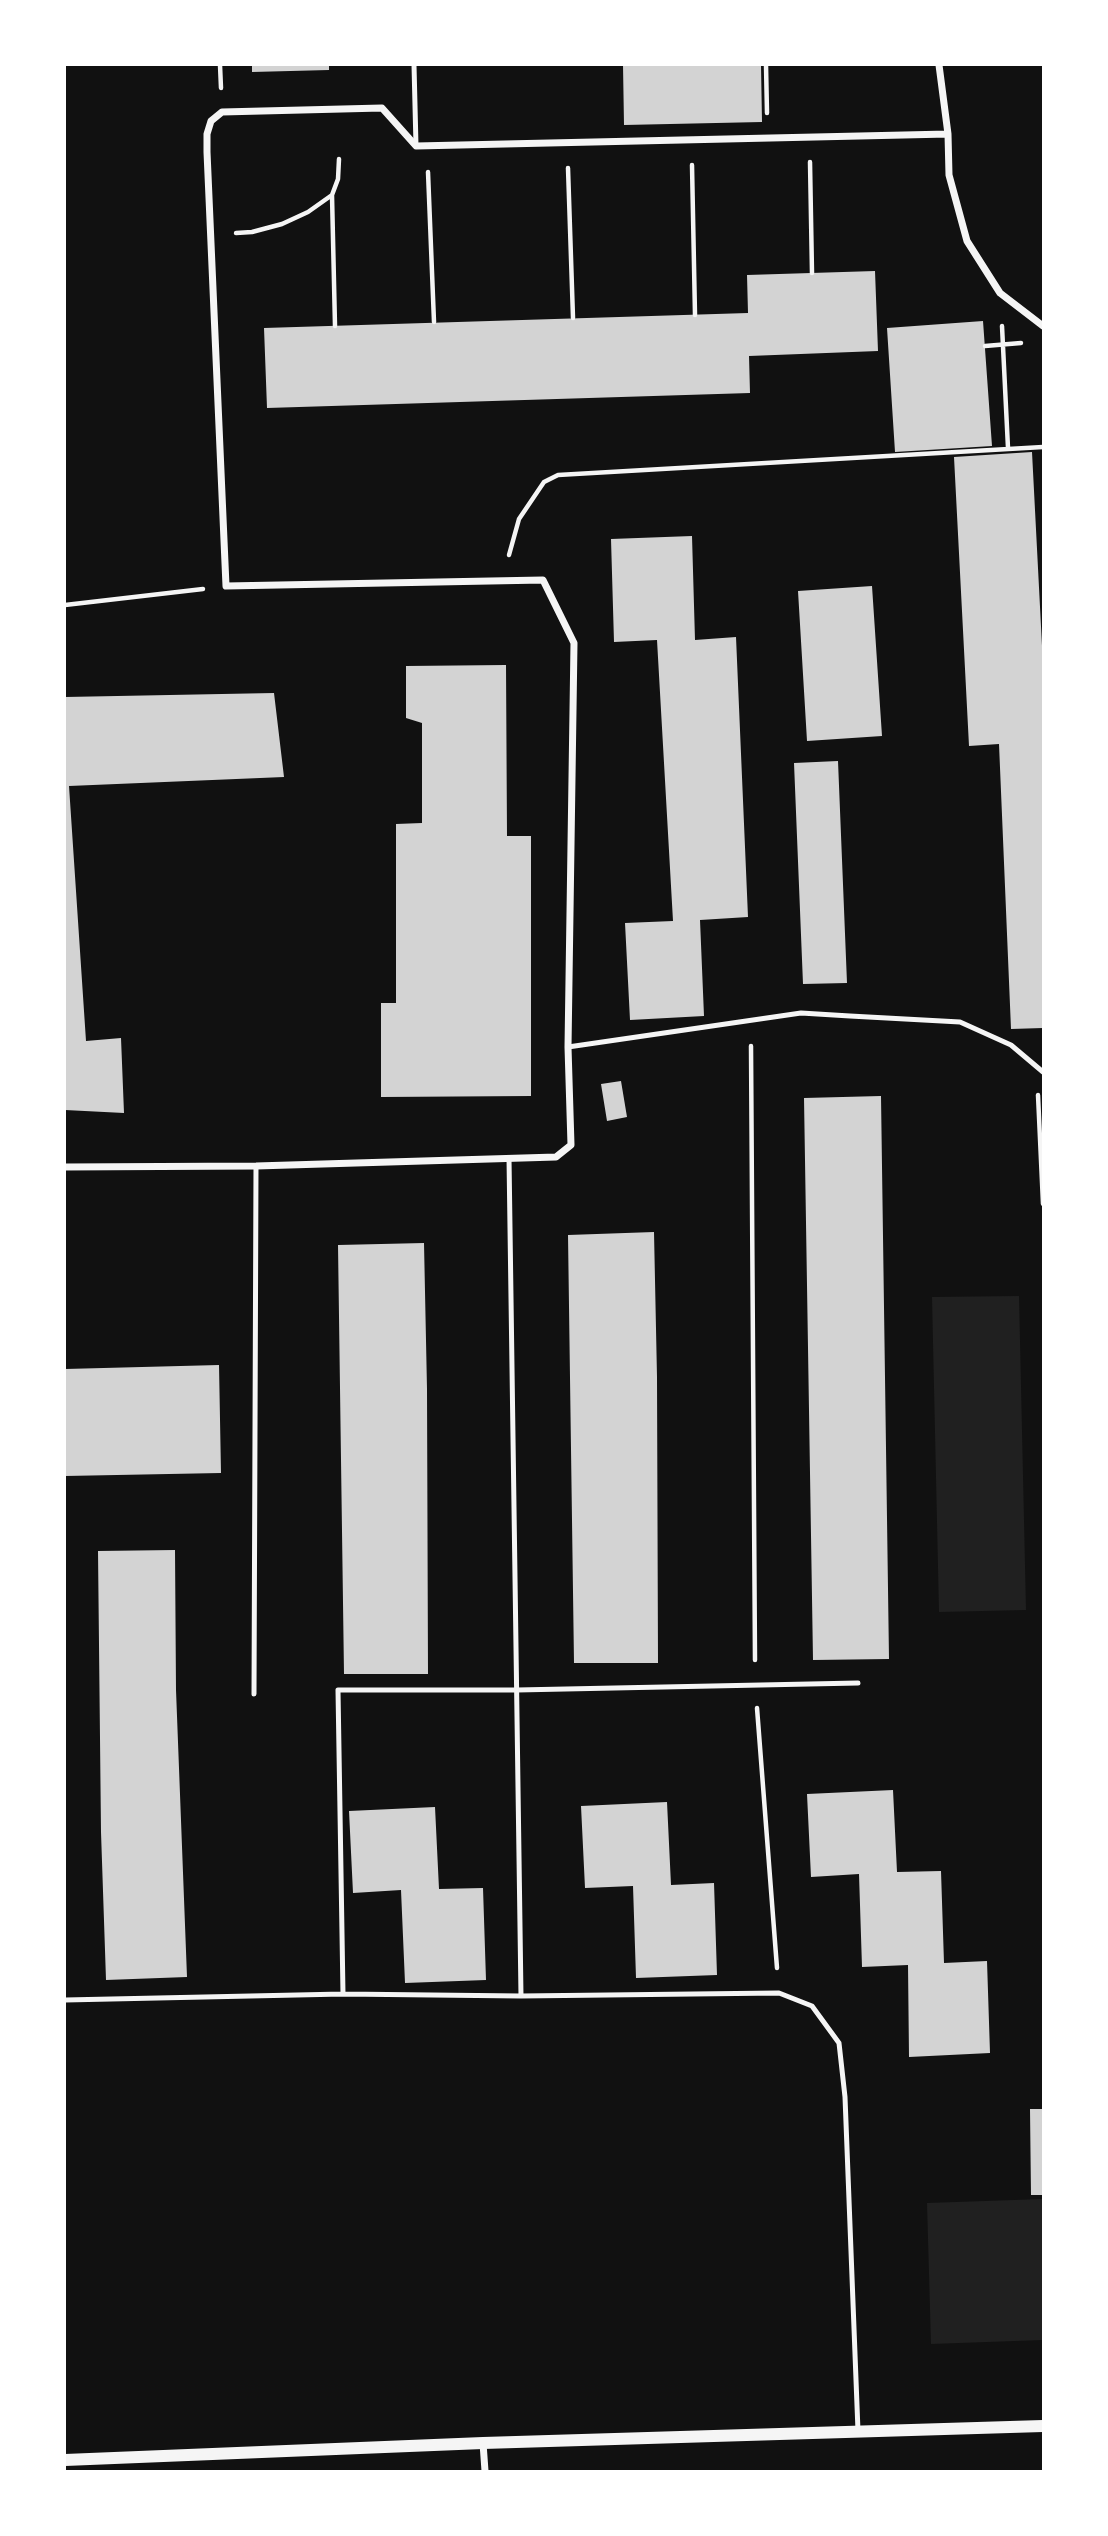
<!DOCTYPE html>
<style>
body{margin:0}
#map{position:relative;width:1108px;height:2536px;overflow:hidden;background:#111;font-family:"Archivo Narrow",sans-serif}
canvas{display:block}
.frame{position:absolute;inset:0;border:66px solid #fff;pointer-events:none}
</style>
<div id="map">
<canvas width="1108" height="2536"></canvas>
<div class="frame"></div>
</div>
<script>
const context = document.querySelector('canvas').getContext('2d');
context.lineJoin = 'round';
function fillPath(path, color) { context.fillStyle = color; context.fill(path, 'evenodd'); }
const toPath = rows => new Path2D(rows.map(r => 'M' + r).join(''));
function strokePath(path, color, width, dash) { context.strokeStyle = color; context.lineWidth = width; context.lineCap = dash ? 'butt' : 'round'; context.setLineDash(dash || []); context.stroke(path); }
fillPath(toPath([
 [1019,1296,1026,1610,939,1612,932,1297],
 [1043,2199,1043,2340,931,2344,927,2203]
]), '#202020');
fillPath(toPath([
 [252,65,329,65,329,70,252,72],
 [623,65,761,65,762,122,624,125],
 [875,271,878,351,749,356,750,393,267,408,264,328,748,313,747,275],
 [983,321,992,446,895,452,887,328],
 [1032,452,1043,665,1043,1028,1011,1029,999,744,969,746,954,457],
 [692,536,695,640,736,637,748,917,700,920,704,1016,630,1020,625,923,673,921,657,640,614,642,611,539],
 [872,586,882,736,807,741,798,591],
 [506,665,507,836,531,836,531,1096,381,1097,381,1003,396,1003,396,824,422,823,422,723,406,718,406,666],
 [274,693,284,777,69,786,86,1041,121,1038,124,1113,65,1110,65,697],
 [838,761,847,983,803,984,794,763],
 [621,1081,627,1117,607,1121,601,1084],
 [881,1096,889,1659,813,1660,804,1098],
 [654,1232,657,1377,658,1663,574,1663,568,1235],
 [424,1243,427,1389,428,1674,344,1674,338,1245],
 [219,1365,221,1473,65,1476,65,1369],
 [175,1550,176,1690,187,1977,106,1980,101,1832,98,1551],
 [893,1790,897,1872,941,1871,944,1963,987,1961,990,2053,909,2057,908,1965,862,1967,859,1874,811,1877,807,1794],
 [667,1802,671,1885,714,1883,717,1975,636,1978,633,1886,585,1888,581,1806],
 [435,1807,439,1889,483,1888,486,1980,405,1983,401,1890,353,1893,349,1811],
 [1030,2109,1043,2109,1043,2195,1031,2195]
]), '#d3d3d3');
strokePath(toPath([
 [220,65,221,88],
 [766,65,767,113],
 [810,162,812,273],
 [692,165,695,315],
 [568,168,573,318],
 [428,172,434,322],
 [332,195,335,326],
 [236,233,252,232,282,224,308,212,332,195,338,179,339,159],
 [1002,326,1008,448],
 [985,346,1021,343],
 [509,555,519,519,544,482,558,475,1043,447],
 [65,605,203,589],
 [751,1046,755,1660],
 [1038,1095,1043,1204],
 [757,1708,777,1968]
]), '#f5f5f5', 4.5);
strokePath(toPath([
 [414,65,416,146],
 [568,1047,801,1013,850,1016,960,1022,1011,1045,1043,1072],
 [509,1158,521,1996],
 [254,1694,256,1166],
 [343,1994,338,1690,517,1690,858,1683],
 [65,2000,343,1994,521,1996,779,1993,812,2006,839,2043,845,2097,858,2431]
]), '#f5f5f5', 5);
strokePath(toPath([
 [939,65,948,134,949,175,967,241,1000,293,1043,326],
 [65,1167,256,1166,556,1157,571,1145,568,1047,574,643,543,580,226,586,207,152,207,134,211,121,222,112,382,108,416,146,948,134],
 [483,2443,485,2471]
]), '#f5f5f5', 7);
strokePath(toPath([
 [65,2460,483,2443,1043,2426]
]), '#f5f5f5', 12);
</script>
